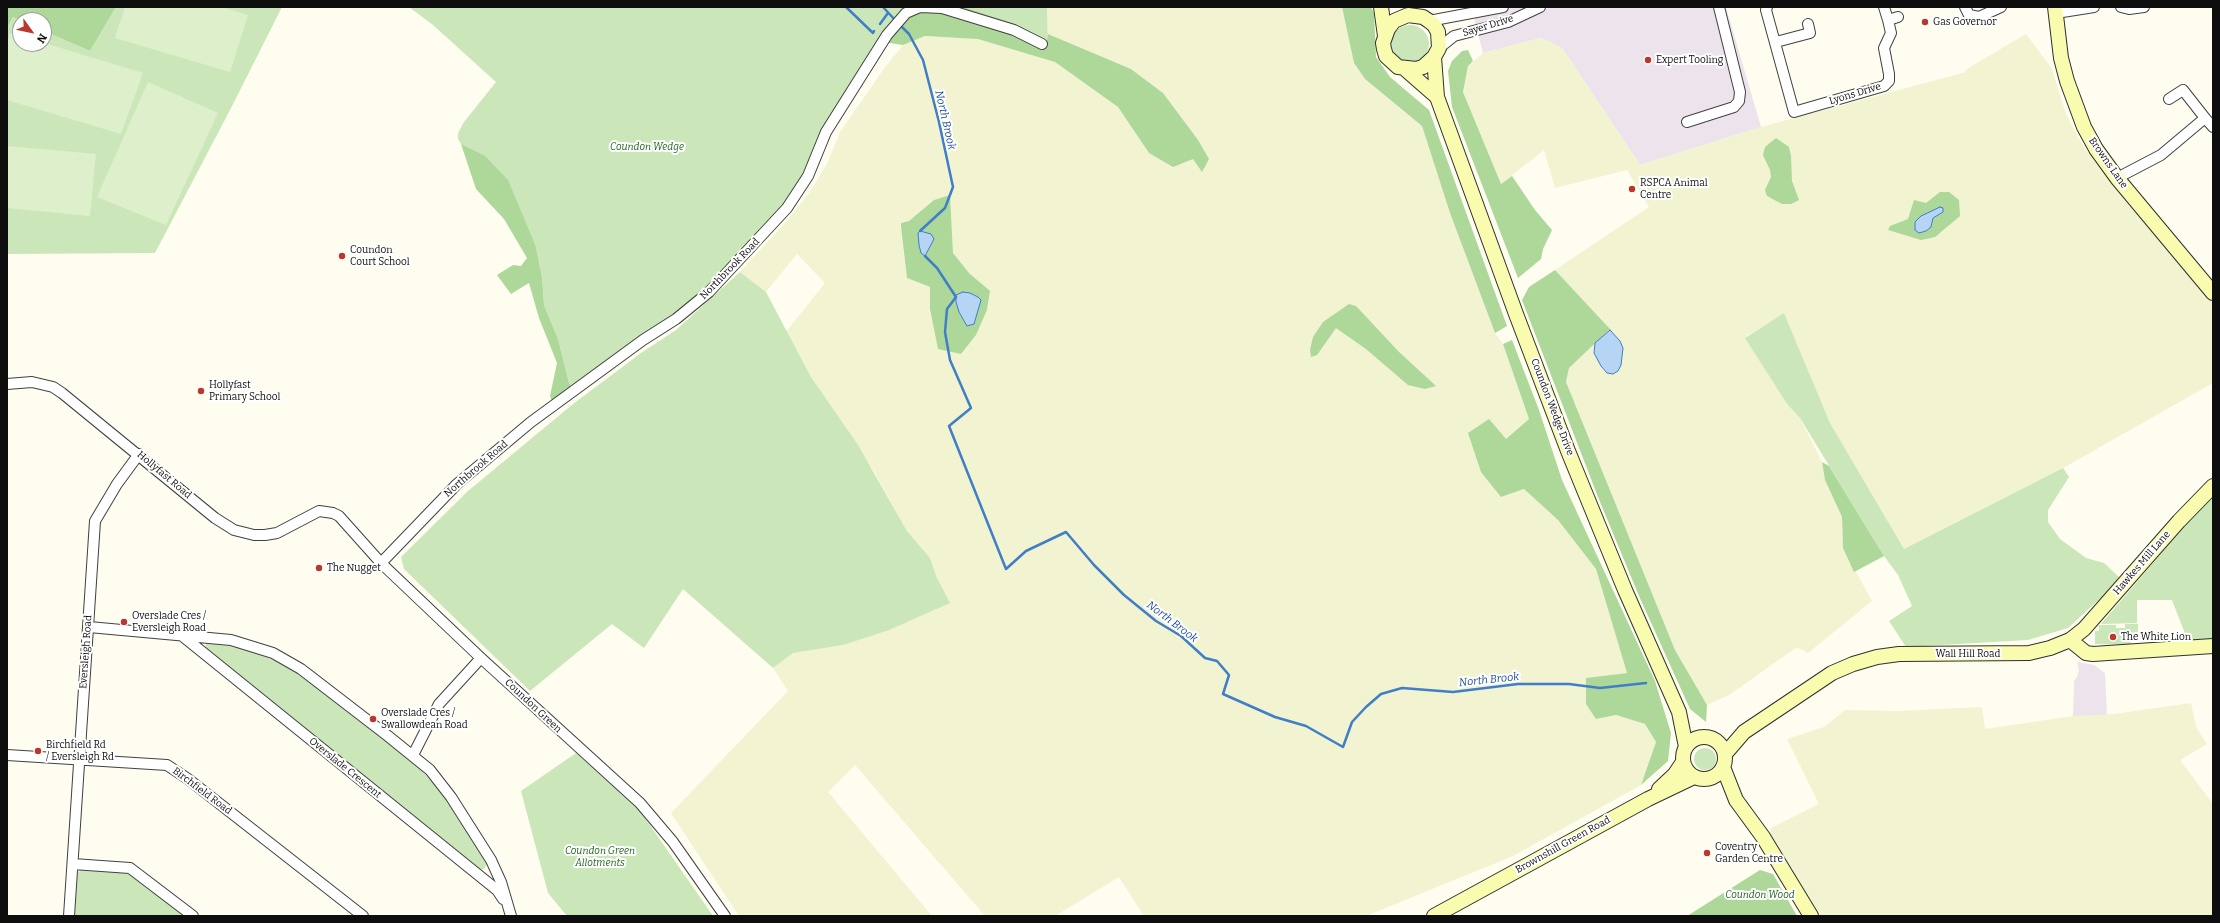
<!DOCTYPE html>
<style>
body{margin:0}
#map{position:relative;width:2220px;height:923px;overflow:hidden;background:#fefdf0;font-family:Bitter,serif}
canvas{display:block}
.frame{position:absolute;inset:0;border:8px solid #0e0e0e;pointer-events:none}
.north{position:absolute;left:12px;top:12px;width:40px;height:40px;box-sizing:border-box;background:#fff;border:1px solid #9f9f9f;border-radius:50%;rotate:123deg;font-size:11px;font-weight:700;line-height:16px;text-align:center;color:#0e0e0e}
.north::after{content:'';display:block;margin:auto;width:14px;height:18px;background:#b8392c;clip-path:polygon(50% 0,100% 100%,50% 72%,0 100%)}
</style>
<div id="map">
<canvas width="2220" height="923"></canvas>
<div class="frame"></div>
<div class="north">N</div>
</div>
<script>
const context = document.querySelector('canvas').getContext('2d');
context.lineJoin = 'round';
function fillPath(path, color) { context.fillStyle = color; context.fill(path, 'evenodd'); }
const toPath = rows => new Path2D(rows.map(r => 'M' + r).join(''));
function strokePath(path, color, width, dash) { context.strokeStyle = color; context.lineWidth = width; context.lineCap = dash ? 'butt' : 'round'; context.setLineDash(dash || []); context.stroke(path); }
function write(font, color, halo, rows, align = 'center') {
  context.font = font + ' Bitter,serif'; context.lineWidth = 4; context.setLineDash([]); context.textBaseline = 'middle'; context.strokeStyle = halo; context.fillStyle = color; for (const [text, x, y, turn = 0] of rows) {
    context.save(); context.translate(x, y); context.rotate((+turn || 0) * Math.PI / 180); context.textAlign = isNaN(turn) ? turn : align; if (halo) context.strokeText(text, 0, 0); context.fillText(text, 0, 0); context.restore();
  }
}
fillPath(toPath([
 [1471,7,1726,7,1761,127,1640,165,1562,48,1541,38,1483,53],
 [2077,662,2094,665,2105,673,2107,716,2073,718,2074,681,2077,677,2079,670]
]), '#ece3ec');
fillPath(toPath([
 [1047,7,1342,7,1354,63,1365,79,1422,126,1450,213,1495,333,1503,344,1529,419,1506,439,1501,497,1524,489,1558,520,1596,569,1627,673,1587,678,1596,719,1616,715,1645,724,1656,742,1641,785,1513,856,1366,916,1144,916,1119,877,1055,916,985,916,855,765,828,792,932,916,739,916,671,813,788,691,773,668,793,653,843,645,937,578,930,558,907,531,875,473,811,377,786,332,825,283,797,254,766,292,740,272,784,224,810,192,828,162,840,132,883,70,903,45,925,36,981,39,1055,62,1118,107,1149,153,1209,159,1163,93,1131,69,1048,34],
 [950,196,953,253,969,273,990,292,987,310,976,335,961,354,938,348,930,309,930,287,907,278,900,223,909,221,934,200],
 [2026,34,2052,69,2066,114,2083,146,2126,202,2213,302,2213,383,2063,468,1904,549,1830,423,1784,314,1745,337,1787,404,1800,418,1822,462,1825,480,1842,517,1843,548,1872,601,1808,653,1797,647,1729,695,1707,705,1675,650,1566,382,1569,368,1610,329,1555,270,1649,207,1627,170,1555,188,1544,150,1501,184,1463,92,1468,66,1483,53,1541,38,1562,48,1640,165,1761,127,1966,72,1965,70],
 [2191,703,2196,727,2207,744,2180,760,2213,804,2213,916,1817,916,1770,838,1771,828,1819,804,1787,739,1824,727,1845,710,1899,711,1982,707,1985,729,2073,716,2114,714]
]), '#f1f3d1');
fillPath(toPath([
 [116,7,282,7,230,110,155,253,7,254,7,28,13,17,20,20,20,44,44,44,44,31,90,51],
 [409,7,904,7,881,34,821,130,804,175,783,206,705,288,673,315,572,387,569,383,558,339,544,305,542,277,536,247,484,155,461,144,458,139,458,133,464,122,496,82,433,25],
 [964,7,1047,7,1048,41,1016,24],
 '1391 44a19 19 0 1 1 38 0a19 19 0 1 1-38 0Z',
 [740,272,766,292,811,377,858,445,907,531,930,558,937,578,950,603,889,630,843,645,793,653,773,668,683,589,644,648,612,624,530,691,404,569,401,557,468,491,573,404,641,353,676,330],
 [1784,313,1830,423,1904,549,2063,468,2069,477,2048,510,2048,522,2060,539,2086,558,2104,563,2119,577,2105,594,2068,628,2028,640,1906,647,1889,621,1912,606,1898,575,1884,556,1800,418,1787,404,1745,338],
 [2213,498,2213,639,2186,642,2184,631,2172,600,2137,600,2137,623,2101,624,2195,514],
 [2125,624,2138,624,2138,633,2131,633,2131,645,2095,644,2095,631,2099,631,2099,625,2116,625,2116,628,2125,628],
 [210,642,249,650,288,666,407,755,438,788,479,847,488,862,484,869,477,870,205,649,206,644],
 '1694 759a11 11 0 1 1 22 0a11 11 0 1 1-22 0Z',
 [576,753,624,794,643,815,713,916,567,916,548,893,521,791],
 [82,869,129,871,187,916,72,916,76,874]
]), '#cbe7ba');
fillPath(toPath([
 [7,7,116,7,90,51,44,31,44,20,20,20,13,17,7,28],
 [904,7,964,7,1016,24,1047,41,1048,34,1131,69,1163,93,1198,140,1209,159,1202,172,1193,159,1173,167,1149,153,1118,107,1055,62,978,39,925,36,903,45,877,41],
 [1342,7,1371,7,1374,13,1376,57,1390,77,1429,110,1507,326,1495,333,1450,213,1422,126,1365,79,1354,63],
 [1468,50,1473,61,1468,66,1463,92,1501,184,1512,176,1535,210,1552,230,1543,249,1541,259,1518,278,1452,107,1448,71,1452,61,1462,51],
 [1776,138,1789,147,1791,156,1792,181,1799,200,1791,204,1782,204,1767,196,1765,190,1771,177,1770,170,1763,155,1765,147],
 [461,144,484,155,508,180,536,247,542,277,544,305,558,339,569,383,572,387,552,402,550,396,557,363,539,318,529,283,511,294,497,275,513,265,521,266,527,258,504,219,476,189],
 [1940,192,1949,192,1959,200,1960,216,1935,237,1921,240,1888,230,1890,226,1908,219,1914,200,1926,203],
 [950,195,953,253,969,273,990,291,987,310,976,335,961,354,938,349,930,309,930,287,907,278,901,227,901,223,909,221,934,200],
 [1555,270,1610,329,1569,368,1566,382,1675,650,1707,705,1706,722,1690,709,1639,596,1598,497,1522,300,1529,287],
 [1349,304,1356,306,1399,352,1436,386,1425,389,1408,385,1366,349,1336,328,1317,355,1311,357,1310,350,1313,337,1323,322],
 [1512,340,1539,410,1562,480,1655,681,1671,733,1668,761,1641,785,1656,742,1645,724,1616,715,1596,719,1586,704,1586,678,1627,673,1596,569,1558,520,1524,489,1501,497,1481,472,1468,433,1489,419,1506,439,1529,419,1503,344],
 [1822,462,1829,466,1884,556,1854,572,1843,548,1842,517,1825,480],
 [1760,870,1773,874,1797,916,1687,916]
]), '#add89a');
fillPath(toPath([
 [125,7,222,7,248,15,230,72,115,38],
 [10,33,20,36,20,44,44,43,143,73,121,134,7,100,7,43],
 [148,82,218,113,166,225,97,197],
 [7,146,96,154,90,216,7,208]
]), '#deefcc');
const water = toPath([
 [1940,207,1943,208,1943,212,1933,218,1931,227,1926,231,1919,233,1915,230,1915,222,1921,216,1940,207],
 [920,231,931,234,934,239,925,256,921,253,919,245,918,233,920,231],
 [963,292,970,293,978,297,981,300,974,324,967,326,959,312,956,302,956,295,963,292],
 [1610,330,1620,341,1623,348,1621,365,1618,371,1613,374,1607,373,1601,366,1594,353,1595,343,1610,330]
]);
fillPath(water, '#b6d4f3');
strokePath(water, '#407ec7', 1);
strokePath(toPath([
 [846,7,873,33,874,31],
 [883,7,896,21],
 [880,24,888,13],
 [900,25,909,34,923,60,939,122,953,187,945,208,920,231],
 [925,256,937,268,956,297,947,309,945,332,950,360,971,408,949,426,1006,569,1026,551,1066,532,1094,565,1124,595,1156,621,1181,636,1205,658,1217,661,1229,675,1223,694,1275,717,1306,726,1343,747,1352,722,1366,707,1381,694,1402,688,1453,692,1518,684,1569,684,1600,688,1646,683]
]), '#407ec7', 2.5);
const street = toPath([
 [1767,7,1766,10,1794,112,1884,86,1889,81,1889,74,1884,48,1891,33,1888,20],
 [1884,7,1888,20,1898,17],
 [1965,7,1969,15,1979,17,2001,7],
 [2121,7,2129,9,2144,7],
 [2056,13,2094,7],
 [1429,21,1503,7],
 [1776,42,1810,33,1808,24],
 [1439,48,1454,36,1508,22,1540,7],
 [2205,118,2213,127],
 [1687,122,1734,107,1739,101,1740,92,1719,7],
 [2117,178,2161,155,2205,118,2183,90,2169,99],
 [7,384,32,382,53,387,62,393,215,518,234,530,254,535,265,535,277,533,319,511,333,513,339,516,381,563,481,658,640,803,673,842,725,916],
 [381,563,457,484,531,422,643,340,676,319,709,292,787,208,808,176,826,132,887,35,906,13,920,7,942,8,1014,30,1042,44],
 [89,627,231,640,273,653,301,669,388,736,430,770,451,797,491,860,501,882,511,916],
 [180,634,497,890,503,899],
 [7,755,167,765,188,779,363,916],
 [413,755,439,704,481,658],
 [73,864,130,868,193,916],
 [69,916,95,521,117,484,139,454]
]);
const secondary = toPath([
 [1381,7,1385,36],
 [2055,7,2061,58,2067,81,2084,127,2096,149,2117,178,2213,293],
 [1434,57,1423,67,1416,69,1398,67,1386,56,1384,49,1383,43,1388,29,1394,21,1408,15,1423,17,1429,21,1434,25,1438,32,1439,48,1434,57,1437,97,1516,314,1568,451,1625,590,1679,712,1686,747],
 [1405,69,1437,97],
 [2070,640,2086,653,2093,654,2213,646],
 '1683 758a21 21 0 1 1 42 0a21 21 0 1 1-42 0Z',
 [1725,754,1744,732,1832,673,1853,664,1877,657,1899,654,2029,653,2050,648,2070,640,2084,629,2179,521,2213,486],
 [1723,767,1736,800,1763,837,1811,916],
 [1659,789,1675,774,1683,762],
 [1434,916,1648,799,1694,777]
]);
strokePath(street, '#414141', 12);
strokePath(secondary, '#303030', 16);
strokePath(street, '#fff', 10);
strokePath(secondary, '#f9fbae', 14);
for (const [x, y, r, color] of [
 [1925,22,4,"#b8392c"],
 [1648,60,4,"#b8392c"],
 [1632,189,4,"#b8392c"],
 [342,256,4,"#b8392c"],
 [201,391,4,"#b8392c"],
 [319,568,4,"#b8392c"],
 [124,622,4,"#b8392c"],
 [2113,637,4,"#b8392c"],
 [373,719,4,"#b8392c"],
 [38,751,4,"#b8392c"],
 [1707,853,4,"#b8392c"]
]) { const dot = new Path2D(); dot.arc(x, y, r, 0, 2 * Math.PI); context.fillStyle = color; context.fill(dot); strokePath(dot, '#fff', 1.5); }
write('10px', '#0e0e0e', '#fff', [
 ["Gas Governor",1933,22],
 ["Expert Tooling",1656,60],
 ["RSPCA Animal",1640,183],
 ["Centre",1640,195],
 ["Coundon",350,250],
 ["Court School",350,262],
 ["Hollyfast",209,385],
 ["Primary School",209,397],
 ["The Nugget",327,568],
 ["Overslade Cres /",132,616],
 ["Eversleigh Road",132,628],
 ["The White Lion",2121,637],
 ["Overslade Cres /",381,713],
 ["Swallowdean Road",381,725],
 ["Birchfield Rd",46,745],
 ["/ Eversleigh Rd",46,757],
 ["Coventry",1715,847],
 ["Garden Centre",1715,859]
], 'left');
write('10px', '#0e0e0e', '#fff', [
 ["Sayer Drive",1488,26,-17],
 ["Lyons Drive",1855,94,-17],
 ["Browns Lane",2108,163,55],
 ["Northbrook Road",730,269,-46],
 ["Coundon Wedge Drive",1552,407,69],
 ["Northbrook Road",476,469,-41],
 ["Hollyfast Road",164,475,40],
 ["Hawkes Mill Lane",2142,563,-49],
 ["Eversleigh Road",86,652,-86],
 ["Wall Hill Road",1968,654],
 ["Coundon Green",533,706,43],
 ["Overslade Crescent",345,768,39],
 ["Birchfield Road",202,791,37],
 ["Brownshill Green Road",1563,845,-29]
]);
write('italic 10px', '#256321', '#fff', [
 ["Coundon Wedge",647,147],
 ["Coundon Green",600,851],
 ["Allotments",600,863],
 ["Coundon Wood",1760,895]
]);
write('italic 11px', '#1c519b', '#fff', [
 ["North Brook",945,120,77],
 ["North Brook",1172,622,37],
 ["North Brook",1489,680,-6]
]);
</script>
